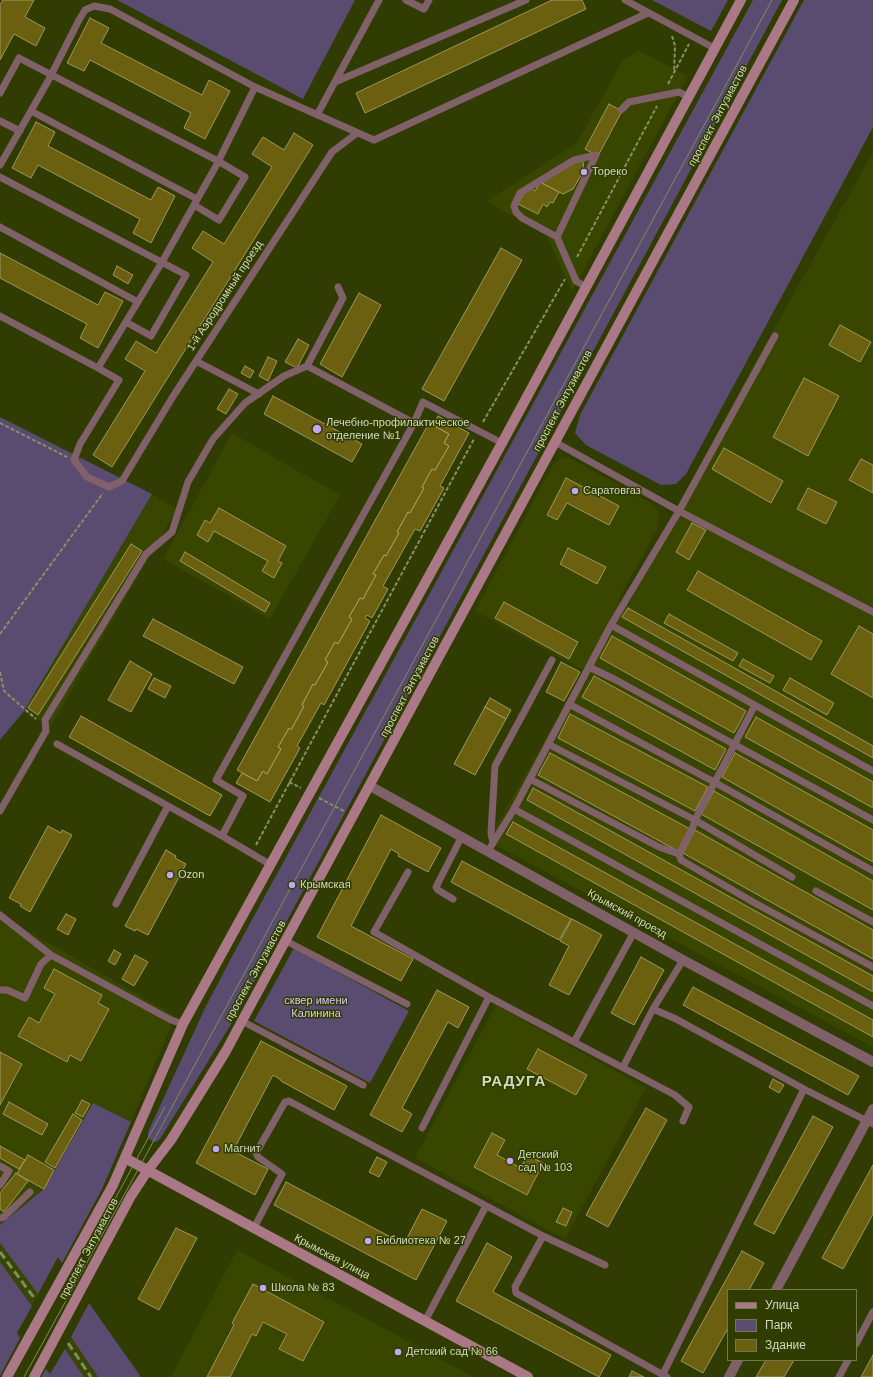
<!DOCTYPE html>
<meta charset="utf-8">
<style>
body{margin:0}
#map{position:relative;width:873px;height:1377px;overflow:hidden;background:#303c02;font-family:Arial,sans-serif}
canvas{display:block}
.legend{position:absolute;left:727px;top:1289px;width:130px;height:72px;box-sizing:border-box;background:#303c02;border:1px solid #707b4d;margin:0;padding:5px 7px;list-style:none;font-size:12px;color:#d1dabd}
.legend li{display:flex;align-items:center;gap:8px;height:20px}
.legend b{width:20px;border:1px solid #707b4d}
</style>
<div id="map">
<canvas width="873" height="1377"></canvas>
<ul class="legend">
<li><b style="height:5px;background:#aa7886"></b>Улица</li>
<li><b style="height:11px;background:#594c70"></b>Парк</li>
<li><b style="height:11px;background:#6b600f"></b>Здание</li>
</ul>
</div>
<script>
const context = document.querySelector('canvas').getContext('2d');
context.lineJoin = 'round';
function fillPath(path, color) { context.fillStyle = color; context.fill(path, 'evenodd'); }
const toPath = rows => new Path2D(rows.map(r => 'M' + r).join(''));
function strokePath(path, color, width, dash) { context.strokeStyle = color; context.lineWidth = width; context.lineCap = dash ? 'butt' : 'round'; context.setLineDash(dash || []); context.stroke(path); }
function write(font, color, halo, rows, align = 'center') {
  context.font = font + ' Arial,sans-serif'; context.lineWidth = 3; context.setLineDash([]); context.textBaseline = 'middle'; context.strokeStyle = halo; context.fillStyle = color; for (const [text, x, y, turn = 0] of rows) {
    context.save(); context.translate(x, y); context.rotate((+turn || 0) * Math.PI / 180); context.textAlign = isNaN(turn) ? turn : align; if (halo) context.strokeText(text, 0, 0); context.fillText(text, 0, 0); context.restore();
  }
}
fillPath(toPath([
 [639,51,688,76,572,291,547,236,487,201,576,144,623,60],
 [873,152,873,1047,488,841,567,700,583,670,475,611,554,463,560,459,568,457,654,505,659,514,657,530,618,600,628,606,750,372],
 [232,433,340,495,270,619,163,559],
 [152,494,177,509,50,727,24,711],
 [0,915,175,1016,131,1122,93,1103,54,1170,28,1155,17,1174,44,1189,0,1225,0,1105,22,1065,0,1052],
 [496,1005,646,1088,565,1239,415,1158],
 [0,1243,38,1294,32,1306,0,1262],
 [237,1250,382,1327,473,1377,171,1377],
 [71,1337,98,1377,84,1377,65,1349]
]), '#394600');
fillPath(toPath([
 [117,0,355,0,303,99],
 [652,0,728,0,711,31],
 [753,0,782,0,233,1021,160,1139,156,1142,152,1141,148,1138,148,1132,205,1008,236,949],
 [804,0,873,0,873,127,686,474,676,484,661,485,586,445,575,433,580,415],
 [0,417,152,494,24,711,0,740],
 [294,948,409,1011,370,1083,254,1021],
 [93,1103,131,1122,102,1189,62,1263,58,1257,38,1294,0,1243,0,1225,44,1189],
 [0,1262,32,1306,17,1333,20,1338,0,1376],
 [89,1303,141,1377,98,1377,71,1337],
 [65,1349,84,1377,41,1377,46,1369,50,1374]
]), '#594c70');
const building = toPath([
 [3,0,34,0,25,17,45,28,36,46,14,34,0,60,0,5,3,0],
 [552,0,582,0,586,9,365,113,356,93,552,0],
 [90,18,109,28,101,43,202,95,209,80,230,91,205,139,184,128,191,113,90,60,84,71,67,63,90,18],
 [609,104,622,111,598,156,585,149,609,104],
 [36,122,55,132,48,146,151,200,158,187,175,196,151,243,133,233,140,219,38,165,31,178,12,168,36,122],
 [294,133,313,145,112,467,93,455,145,371,125,359,136,341,156,353,213,262,192,248,203,231,224,244,272,167,252,154,263,137,284,150,294,133],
 [578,160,583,162,584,170,573,189,563,194,540,182,578,160],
 [540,182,559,192,553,203,550,202,547,207,543,204,538,214,518,204,525,191,531,189,535,191,540,182],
 [501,248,522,260,444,401,422,389,501,248],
 [0,253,98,305,105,292,123,301,98,348,80,338,87,324,0,278,0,253],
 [117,266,133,275,128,284,113,275,117,266],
 [359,293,381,305,342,377,320,364,359,293],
 [840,325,871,342,860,362,829,345,840,325],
 [298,339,309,345,297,368,285,362,298,339],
 [268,357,277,361,268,381,259,376,268,357],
 [245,366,254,371,250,378,241,373,245,366],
 [804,378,839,396,808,456,773,437,804,378],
 [229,389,238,394,226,414,217,409,229,389],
 [273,396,362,444,352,462,264,414,273,396],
 [438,416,469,433,440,486,444,488,420,531,415,529,383,586,388,589,372,618,367,615,365,618,370,621,324,705,321,703,297,746,300,748,270,802,236,783,242,773,257,781,263,771,267,774,281,749,278,747,289,728,291,730,304,706,302,705,313,684,315,685,328,662,325,660,335,642,338,644,352,619,349,617,360,598,363,599,376,575,373,574,384,555,386,556,399,533,397,532,408,512,410,513,424,488,422,487,432,469,435,470,449,446,444,443,449,434,433,425,438,416],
 [429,423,449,434,444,443,449,446,435,470,432,469,422,487,424,488,410,513,408,512,397,532,399,533,386,556,384,555,373,574,376,575,363,599,360,598,349,617,352,619,338,644,335,642,325,660,328,662,315,685,313,684,302,705,304,706,291,730,289,728,278,747,281,749,267,774,263,771,257,781,237,770,429,423],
 [724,448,783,481,771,503,712,469,724,448],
 [861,459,873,465,873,493,849,480,861,459],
 [566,478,619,506,609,525,567,503,557,520,547,515,566,478],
 [808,488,837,502,826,524,797,509,808,488],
 [219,508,286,546,278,561,282,563,274,578,262,571,268,561,214,531,208,542,197,535,205,520,210,523,219,508],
 [692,523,706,530,689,560,676,552,692,523],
 [131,544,142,551,38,715,28,708,131,544],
 [568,548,606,567,597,584,560,564,568,548],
 [185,552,270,603,265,612,180,561,185,552],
 [698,571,822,641,811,660,687,590,698,571],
 [504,602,578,642,569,659,495,618,504,602],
 [628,608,873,746,873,758,622,617,628,608],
 [669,614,738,653,733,661,664,623,669,614],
 [153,619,243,667,234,684,143,636,153,619],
 [859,626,873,634,873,698,831,674,859,626],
 [612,636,746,711,734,733,600,658,612,636],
 [743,659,774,676,770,683,739,666,743,659],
 [130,661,152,674,131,712,108,700,130,661],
 [561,662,580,672,564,701,546,692,561,662],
 [594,676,726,749,715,770,582,697,594,676],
 [154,678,171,686,165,698,148,689,154,678],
 [790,678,834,703,827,715,783,690,790,678],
 [490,698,511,710,506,719,485,707,490,698],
 [485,707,506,719,475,775,454,764,485,707],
 [570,714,708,787,695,811,558,738,570,714],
 [81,716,222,795,210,816,69,737,81,716],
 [756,717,873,782,873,808,745,737,756,717],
 [550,753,690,829,678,851,538,775,550,753],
 [735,753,873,830,873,862,722,777,735,753],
 [533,788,873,976,873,992,527,800,533,788],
 [714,791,873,881,873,910,701,814,714,791],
 [381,815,441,848,428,872,398,856,399,854,391,849,351,926,413,959,401,981,317,937,381,815],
 [513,822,873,1020,873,1037,506,834,513,822],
 [48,826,61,833,62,830,72,835,30,912,20,906,21,904,9,898,48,826],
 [695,830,873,930,873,959,683,853,695,830],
 [166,850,176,856,175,858,186,864,148,935,136,929,135,931,125,926,166,850],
 [462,861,571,919,559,940,451,882,462,861],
 [66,914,76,919,68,935,57,929,66,914],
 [572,919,602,935,569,995,549,985,569,946,560,941,572,919],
 [114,950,121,954,115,965,108,961,114,950],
 [135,955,148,962,134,986,122,979,135,955],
 [641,957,664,970,634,1025,611,1013,641,957],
 [54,969,102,995,98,1003,109,1009,81,1061,70,1055,67,1062,18,1036,29,1017,39,1023,55,994,44,988,54,969],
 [693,987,859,1076,848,1095,683,1005,693,987],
 [437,990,469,1007,458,1028,448,1022,402,1108,412,1114,402,1132,370,1115,437,990],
 [261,1041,347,1086,334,1110,281,1081,281,1080,273,1075,233,1151,268,1169,255,1195,196,1163,261,1041],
 [538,1049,587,1075,576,1095,527,1069,538,1049],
 [0,1052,22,1064,0,1105,0,1052],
 [773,1079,784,1085,779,1093,769,1087,773,1079],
 [82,1100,90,1104,83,1117,75,1113,82,1100],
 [9,1102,48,1124,42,1135,3,1114,9,1102],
 [646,1108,667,1120,608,1227,586,1215,646,1108],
 [73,1114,82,1120,55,1168,45,1162,73,1114],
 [813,1116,833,1127,774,1234,754,1224,813,1116],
 [492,1133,505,1140,497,1155,521,1168,527,1155,543,1163,527,1195,474,1167,492,1133],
 [0,1146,25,1160,19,1169,0,1158,0,1146],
 [28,1155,54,1170,44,1189,17,1174,28,1155],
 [377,1157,387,1162,379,1177,369,1172,377,1157],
 [873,1165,873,1214,843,1269,822,1258,873,1165],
 [16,1173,28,1181,4,1212,0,1209,0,1193,16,1173],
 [286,1182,404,1244,422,1209,447,1221,416,1280,274,1205,286,1182],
 [563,1208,572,1212,566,1226,556,1222,563,1208],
 [176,1228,197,1238,159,1310,138,1299,176,1228],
 [487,1243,512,1257,493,1292,611,1355,599,1377,456,1301,487,1243],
 [742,1251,764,1263,749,1290,728,1290,728,1328,703,1373,681,1361,742,1251],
 [253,1284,324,1322,303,1361,279,1349,287,1334,263,1322,256,1336,252,1334,230,1377,207,1377,234,1325,232,1323,253,1284],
 [873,1355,873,1377,861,1377,873,1355],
 [766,1360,794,1360,784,1377,756,1377,766,1360],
 [632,1371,644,1377,629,1377,632,1371]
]);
fillPath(building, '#6b600f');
strokePath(building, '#9f975d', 1);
strokePath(toPath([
 [672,36,675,46,674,73],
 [668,84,689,44],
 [577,257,657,106],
 [483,422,565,279],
 [0,423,67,457],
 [0,634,103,493],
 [0,672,4,691,36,719],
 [289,782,301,788],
 [319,798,344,811],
 [256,845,474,439]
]), '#859065', 2, [4, 2]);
strokePath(toPath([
 [406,0,424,9,429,0],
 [625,0,714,48],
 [335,82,526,0],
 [0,93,19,58,218,161,245,177,219,220,194,205],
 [621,110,629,102,679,92,689,97],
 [31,111,197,199],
 [317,115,379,0],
 [0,121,20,131],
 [0,165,48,81,79,20,85,10,94,6,110,9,255,87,374,140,648,13],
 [0,177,186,275,151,336,126,322],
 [0,227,138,302],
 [557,237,522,218,516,212,514,206,520,193,574,160,596,155],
 [338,287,343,298,307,366,414,423],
 [586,287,576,281,557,237,596,155],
 [0,316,98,368,162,262,194,205,216,166,255,87],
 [775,336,679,511,873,612],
 [196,361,259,394],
 [98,368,119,380,80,444,74,460,87,477,109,487,122,481,172,398,332,152,357,133],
 [555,442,679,511,611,625,873,771],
 [589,667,616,680,873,820],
 [569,704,714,782,873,871],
 [755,705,695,820,693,827,679,854,681,860,753,902,873,967],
 [57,744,222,836,271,865],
 [548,744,695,820,792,877],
 [530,779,659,847,679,854],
 [514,809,873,1006],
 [0,811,46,731,45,720,146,554,172,532,188,482,213,439,245,403,284,376,307,366],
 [222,836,243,796,216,780,414,423,423,402,502,443],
 [493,843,491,833,495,766,552,660],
 [488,851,514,809,611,625],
 [408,872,374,932,489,997],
 [816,891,873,922],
 [453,899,438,890,436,887,462,836],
 [116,904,168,806],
 [0,915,51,955,171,1020,183,1024],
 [286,941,407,1004],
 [0,990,7,990,25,998,41,964,51,955],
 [653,1009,676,1019,804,1089],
 [242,1021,363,1085],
 [574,1042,675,1095,689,1107,683,1121],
 [623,1067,653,1009,683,960],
 [422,1128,489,997,574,1042,634,932],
 [0,1166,9,1171,0,1185],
 [0,1218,4,1217,30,1192],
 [254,1228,282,1174,258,1157,256,1153,285,1102,289,1101,543,1236,605,1265],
 [543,1236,515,1287,516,1293,667,1377],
 [425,1321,486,1206],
 [856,1344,873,1312],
 [663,1374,804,1089,873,1124],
 [839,1377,848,1360]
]), '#816169', 7);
strokePath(toPath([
 [370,786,683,960,873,1062],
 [776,1290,873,1109],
 [729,1377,738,1360]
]), '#816169', 10);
strokePath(toPath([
 [125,1158,528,1377],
 [7,1377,113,1185,183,1024,502,443,741,0],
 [34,1377,131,1196,148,1170,171,1140,226,1051,242,1021,794,0]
]), '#aa7886', 10);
strokePath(toPath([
 [108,1212,165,1107],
 [24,1377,140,1166,772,0]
]), '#808b5f', 1);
strokePath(toPath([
 [0,1252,35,1299],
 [68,1343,91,1377]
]), '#808b5f', 3, [8, 4]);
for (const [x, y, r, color] of [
 [584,172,4,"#c3a7f2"],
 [317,429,5,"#c3a7f2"],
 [575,491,4,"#c3a7f2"],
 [170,875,4,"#c3a7f2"],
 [292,885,4,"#c3a7f2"],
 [216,1149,4,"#c3a7f2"],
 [510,1161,4,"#c3a7f2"],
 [368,1241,4,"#c3a7f2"],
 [263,1288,4,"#c3a7f2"],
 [398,1352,4,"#c3a7f2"]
]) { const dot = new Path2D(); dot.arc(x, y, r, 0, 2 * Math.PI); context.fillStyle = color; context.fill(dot); strokePath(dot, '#303c02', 1.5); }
write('11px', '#d1dabd', '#303c02', [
 ["проспект Энтузиастов",718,116,-62],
 ["1-й Аэродромный проезд",225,296,-57],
 ["проспект Энтузиастов",563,401,-62],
 ["проспект Энтузиастов",410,687,-62],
 ["Крымский проезд",627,914,29],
 ["проспект Энтузиастов",256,971,-61],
 ["проспект Энтузиастов",89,1249,-62],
 ["Крымская улица",332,1257,28]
]);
write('11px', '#d1dabd', '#303c02', [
 ["Тореко",592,172],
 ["Лечебно-профилактическое",326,423],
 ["отделение №1",326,436],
 ["Саратовгаз",583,491],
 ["Ozon",178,875],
 ["Крымская",300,885],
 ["Магнит",224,1149],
 ["Детский",518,1155],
 ["сад № 103",518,1168],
 ["Библиотека № 27",376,1241],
 ["Школа № 83",271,1288],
 ["Детский сад № 66",406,1352]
], 'left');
write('11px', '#dac7fc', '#303c02', [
 ["сквер имени",316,1001],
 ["Калинина",316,1014]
]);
context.letterSpacing = '1px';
write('bold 15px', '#d1dabd', '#303c02', [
 ["РАДУГА",514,1082]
]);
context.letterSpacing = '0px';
</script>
